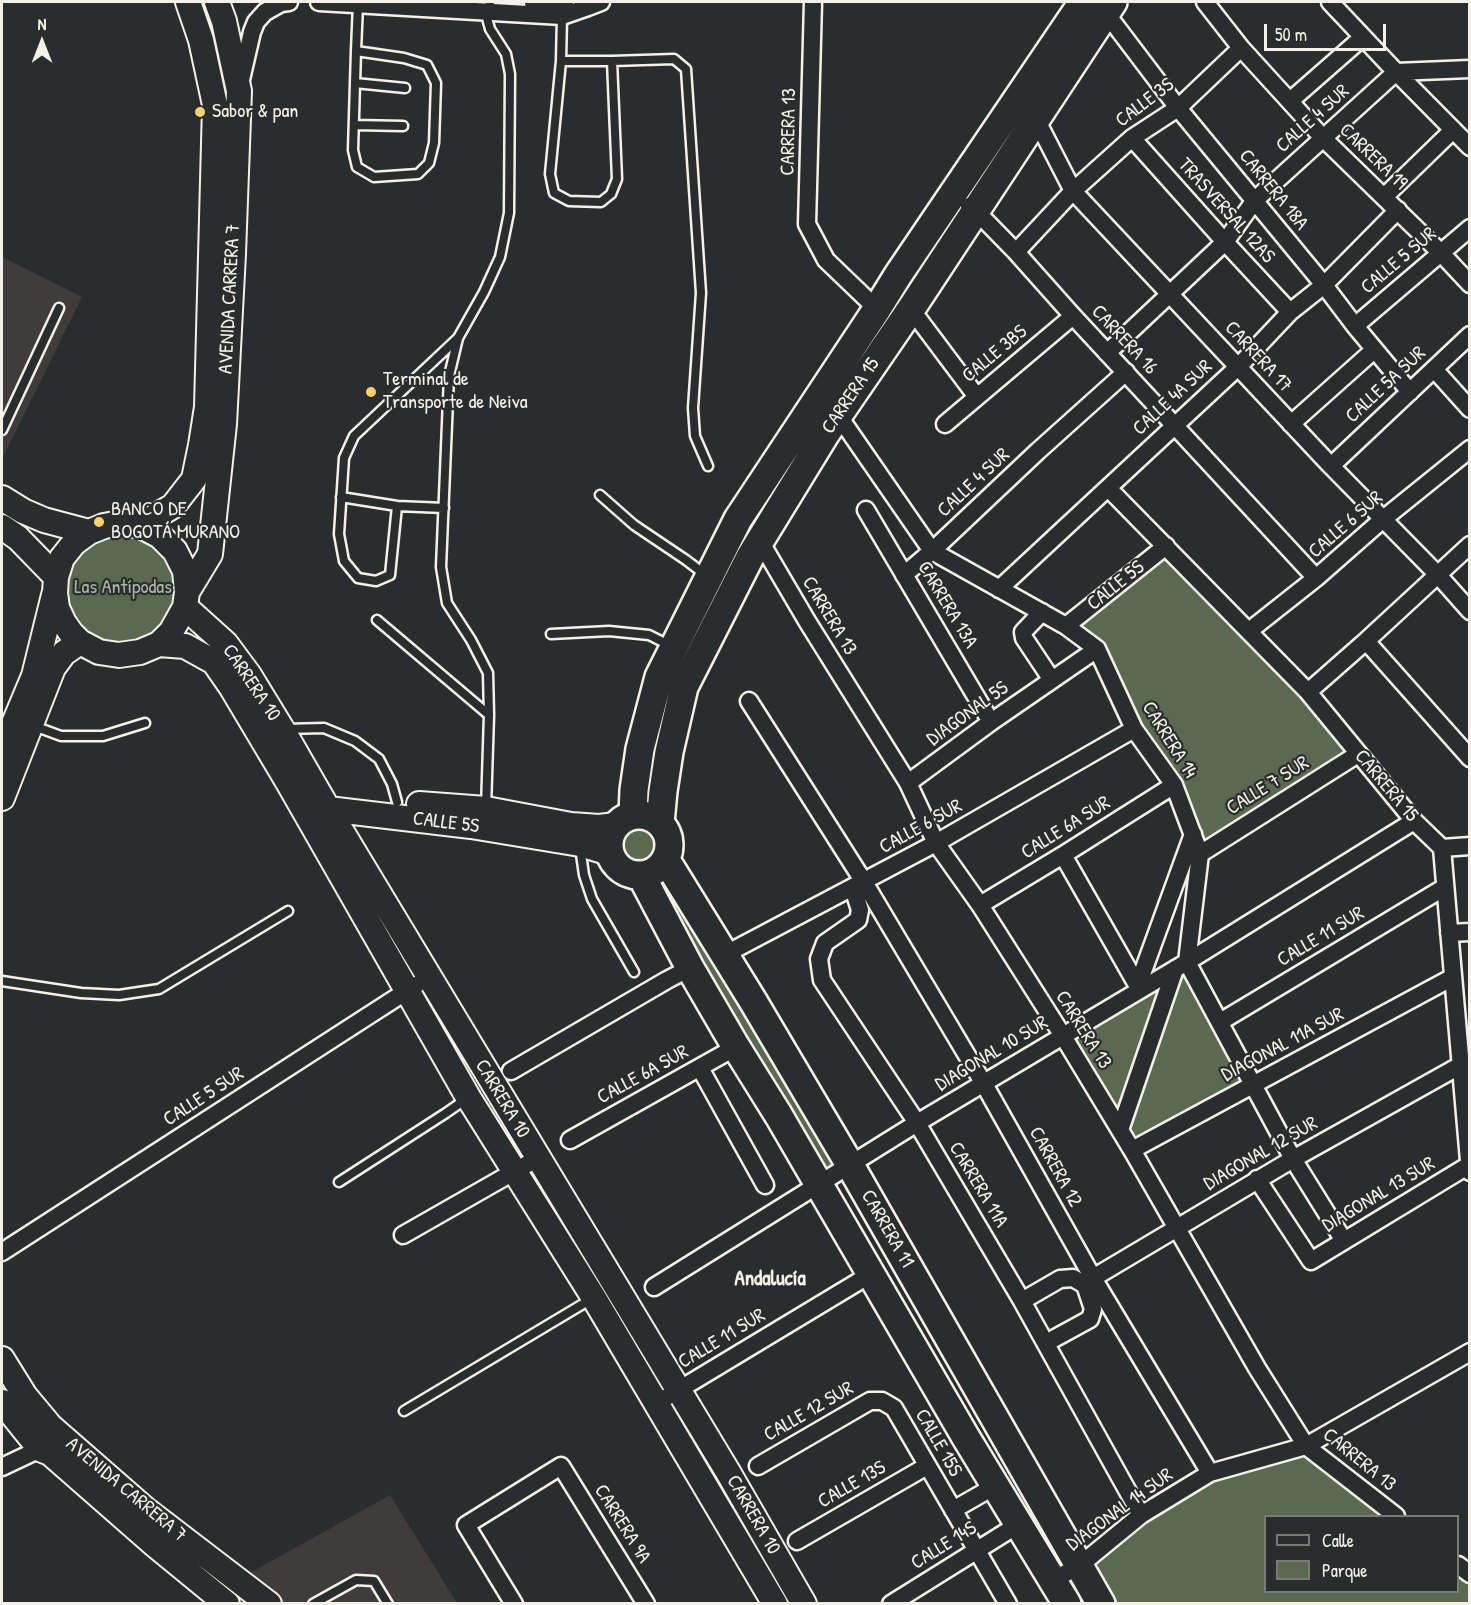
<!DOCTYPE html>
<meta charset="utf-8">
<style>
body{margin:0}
#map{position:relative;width:1471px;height:1605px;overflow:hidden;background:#2a2d2e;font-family:"Patrick Hand",sans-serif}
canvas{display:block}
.frame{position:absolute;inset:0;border:3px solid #f4f1e8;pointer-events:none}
.legend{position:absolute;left:1264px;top:1515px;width:195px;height:78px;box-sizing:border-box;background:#2a2d2e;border:2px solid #7b7b78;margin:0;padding:8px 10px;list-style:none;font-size:18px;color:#f4f1e8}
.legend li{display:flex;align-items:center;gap:12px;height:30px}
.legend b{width:30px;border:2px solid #7b7b78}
.north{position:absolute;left:12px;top:12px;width:60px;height:60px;-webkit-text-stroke:4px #2a2d2e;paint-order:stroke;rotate:0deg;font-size:16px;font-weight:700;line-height:24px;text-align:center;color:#f4f1e8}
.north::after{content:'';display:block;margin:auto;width:21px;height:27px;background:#f4f1e8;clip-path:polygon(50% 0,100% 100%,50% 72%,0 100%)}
.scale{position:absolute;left:1264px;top:24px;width:122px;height:27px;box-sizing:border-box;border:3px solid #f4f1e8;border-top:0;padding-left:8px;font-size:18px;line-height:21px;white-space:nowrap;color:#f4f1e8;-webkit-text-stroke:4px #2a2d2e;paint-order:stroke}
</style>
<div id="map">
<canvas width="1471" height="1605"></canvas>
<div class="frame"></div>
<ul class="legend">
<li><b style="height:8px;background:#2a2d2e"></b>Calle</li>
<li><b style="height:16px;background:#5b6951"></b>Parque</li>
</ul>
<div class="north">N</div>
<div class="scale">50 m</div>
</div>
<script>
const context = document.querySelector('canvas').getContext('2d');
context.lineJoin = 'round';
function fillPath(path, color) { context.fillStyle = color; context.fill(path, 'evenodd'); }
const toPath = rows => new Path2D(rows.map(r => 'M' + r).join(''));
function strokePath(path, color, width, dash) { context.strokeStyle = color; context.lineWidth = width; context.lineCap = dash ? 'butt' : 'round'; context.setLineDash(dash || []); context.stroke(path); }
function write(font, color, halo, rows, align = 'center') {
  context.font = font + ' "Patrick Hand",sans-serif'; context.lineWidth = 4.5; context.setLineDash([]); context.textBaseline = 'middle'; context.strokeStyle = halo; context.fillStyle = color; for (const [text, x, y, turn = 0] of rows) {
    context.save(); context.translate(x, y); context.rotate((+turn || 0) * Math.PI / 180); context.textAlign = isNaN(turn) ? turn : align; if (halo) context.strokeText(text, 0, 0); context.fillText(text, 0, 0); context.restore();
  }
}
fillPath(toPath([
 [2,257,82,297,2,459],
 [390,1495,457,1603,282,1603,248,1574]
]), '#403c3c');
fillPath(toPath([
 [130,531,160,544,181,588,161,631,131,645,99,641,85,632,74,620,67,605,67,572,74,557,98,536],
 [1166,546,1358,754,1200,854,1097,649,1066,626],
 '623 843a17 17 0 1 1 34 0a17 17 0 1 1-34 0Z',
 [663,873,664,879,834,1165,824,1172,655,884,657,877],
 [1185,973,1246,1082,1135,1143,1069,1038,1138,996],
 [1295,1450,1383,1516,1266,1516,1266,1592,1458,1592,1458,1573,1469,1583,1469,1603,1109,1603,1087,1566,1146,1518,1212,1478]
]), '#5b6951');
const lane = toPath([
 [562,16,561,61,612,61,674,59,686,69,701,293,693,408,695,436,708,466],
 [356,51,404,58,427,65,436,83,434,143,429,163,418,174,374,177,357,167,353,150,355,83,356,51,358,4],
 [561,61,550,174,554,193,569,201,601,202,611,194,617,179,612,61],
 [355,83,405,88],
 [354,125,403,126],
 [2,430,59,308],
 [600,495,634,525,686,560,707,576],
 [341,497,397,506],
 [444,508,397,506,390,575,376,581,358,578,344,561,339,534,344,458,354,436,458,338],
 [377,620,489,715],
 [551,634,609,631,649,635,671,646],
 [34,726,61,736,103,736,145,723],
 [285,729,324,728,355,741,379,759,392,784,397,802],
 [486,808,489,715,488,673,471,640,447,603,441,567,449,376,458,338,484,292,500,257,509,213,510,74,506,54,490,29,487,18,490,2],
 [580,847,584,875,592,899,634,972],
 [2,981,81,993,119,995,159,989,288,911],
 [339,1182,446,1113,466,1099],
 [404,1411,593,1298],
 [313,1604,356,1580,374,1581,388,1604]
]);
const street = toPath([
 [319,2,562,16,588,7,601,2],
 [813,2,807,224,826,260,877,309],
 [1205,2,1241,48,1324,139,1441,253,1470,284],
 [1330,2,1396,72,1470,147],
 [533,3,552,4,565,2],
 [1106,13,1178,108,1324,285,1355,326,1410,392],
 [240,84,252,32,256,22,265,12,281,3,289,2],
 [1290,101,1363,37],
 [1036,119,1073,191,1331,466,1438,575,1470,611],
 [1132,138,1225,242,1290,312],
 [1384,197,1453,130],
 [969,206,975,210,1016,252,1073,316,1316,578],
 [1016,252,1073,191,1132,138,1178,108,1241,48],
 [911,309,977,397],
 [1355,326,1470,228],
 [1107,353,1225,242,1255,200,1396,72,1470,69],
 [1434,369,1470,409],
 [838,415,932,551,1066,626,1097,649,1134,729,1174,785,1200,854,1187,962,1293,1159,1344,1241],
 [945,424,1073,316],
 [1291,424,1374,350],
 [1331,466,1470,335],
 [1108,488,1308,692,1414,821,1442,848,1470,1172],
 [866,510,991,722],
 [760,541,807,621,908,783,936,843,980,905,1063,1036,1132,1150,1257,1368,1306,1446,1396,1516],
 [904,575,932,551,1038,451,1126,372],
 [999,589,1239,366,1290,312,1324,285,1398,210],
 [1042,612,1023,632,1024,638,1052,680],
 [1066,626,1166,546],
 [1249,631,1316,578,1382,520,1470,449],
 [1366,641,1470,758],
 [1308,692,1366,641,1470,545],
 [749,701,864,882,984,1084,1093,1278,1210,1473],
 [908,783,991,722,1097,649],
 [1442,848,1470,846],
 [1200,854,1358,754],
 [1063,855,1140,990],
 [853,888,860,910,858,920,825,943,819,959,822,980,917,1123,1022,1301,1141,1515],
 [980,905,1063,855,1174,785],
 [1449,933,1470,932],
 [724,955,936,843,1134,729],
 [1138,985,1193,834],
 [1220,1022,1445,887],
 [700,1068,765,1185],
 [511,1071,667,980,690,968],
 [1120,1130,1175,969],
 [570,1140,736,1047],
 [1132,1150,1453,977],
 [1257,1179,1311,1261,1469,1165],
 [403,1235,538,1158],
 [2,1252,416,985],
 [654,1287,917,1123,1187,962,1414,821],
 [1022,1301,1060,1279,1073,1278,1085,1285],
 [1046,1343,1090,1319,1093,1309,1085,1285,1093,1278,1293,1159,1461,1065,1469,1064],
 [657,1403,871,1274],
 [758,1466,870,1401,882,1401,894,1408,1008,1604],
 [2,1467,40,1449,46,1444],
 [953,1510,995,1486],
 [797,1541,927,1466],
 [1458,1565,1470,1574],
 [1053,1580,1079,1566,1141,1515,1210,1473,1306,1446,1470,1352],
 [514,1604,466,1525,561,1466,646,1604],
 [891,1604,1019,1524]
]);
const secondary = toPath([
 [2,498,23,511,44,520,89,532],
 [120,523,141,526,160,536,175,551,185,571,187,592,185,607,171,632,159,644,140,652,119,655,99,652,80,642,71,633,64,623,57,608,55,593,56,577,62,558,74,543,89,532,104,526,120,523,151,519,173,506,194,479,201,445,207,407,215,105,201,40,188,2],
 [2,527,18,538,56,577],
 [187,592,210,554,224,424,233,254,239,91,224,21,217,2],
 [185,607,226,644,249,675,282,729,328,809,728,1472,804,1604],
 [159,644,185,646,214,662,232,688,288,782,468,1097,594,1298,775,1604],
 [2,752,34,676,54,595],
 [2,798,53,668,64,653,80,642],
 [419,804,486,809,571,825,599,827,616,825],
 [318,806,328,809,471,826,580,844,610,853],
 [2,1359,25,1396,50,1426,145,1509,269,1604],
 [2,1402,40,1449,50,1453,155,1545,227,1604]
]);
const primary = toPath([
 [633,815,634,790,640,749,659,677,738,519,877,309,898,275,1083,2],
 '609 845a30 30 0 1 1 60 0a30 30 0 1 1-60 0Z',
 [660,823,663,791,669,752,684,687,750,557,826,433,911,309,1113,2],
 [666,860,753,1001,850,1165,1101,1604],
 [641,875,690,968,736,1047,779,1116,965,1436,1067,1604]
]);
strokePath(lane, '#f4f1e8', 13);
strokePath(street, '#f4f1e8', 21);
strokePath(secondary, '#f4f1e8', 28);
strokePath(primary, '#f4f1e8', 32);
strokePath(lane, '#2a2d2e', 8);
strokePath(street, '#2a2d2e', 16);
strokePath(secondary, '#2a2d2e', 24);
strokePath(primary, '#2a2d2e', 27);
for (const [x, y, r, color] of [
 [200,112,6,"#ffd166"],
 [371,392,6,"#ffd166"],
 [99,522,6,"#ffd166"]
]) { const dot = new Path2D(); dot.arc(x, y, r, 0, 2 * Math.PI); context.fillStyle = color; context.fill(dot); strokePath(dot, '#2a2d2e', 2); }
write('20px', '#f4f1e8', '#2a2d2e', [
 ["CALLE 3S",1145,103,-37],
 ["CALLE 4 SUR",1313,119,-42],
 ["CARRERA 13",789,132,-89],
 ["CARRERA 19",1373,157,44],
 ["CARRERA 18A",1273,190,51],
 ["TRASVERSAL 12AS",1226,211,48],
 ["CALLE 5 SUR",1399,261,-40],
 ["AVENIDA CARRERA 7",230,299,-87],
 ["CARRERA 16",1124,340,47],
 ["CALLE 3BS",995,354,-40],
 ["CARRERA 17",1258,357,47],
 ["CALLE 5A SUR",1386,385,-43],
 ["CARRERA 15",851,396,-56],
 ["CALLE 4A SUR",1173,398,-43],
 ["CALLE 4 SUR",974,483,-43],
 ["CALLE 6 SUR",1346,525,-41],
 ["CALLE 5S",1116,586,-39],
 ["CARRERA 13A",947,605,59],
 ["CARRERA 13",829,616,59],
 ["CARRERA 10",251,683,56],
 ["DIAGONAL 5S",968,714,-36],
 ["CARRERA 14",1169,740,58],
 ["CALLE 7 SUR",1268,786,-32],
 ["CARRERA 15",1386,786,50],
 ["CALLE 5S",446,823,7],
 ["CALLE 6 SUR",921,827,-29],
 ["CALLE 6A SUR",1066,828,-32],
 ["CALLE 11 SUR",1321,937,-31],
 ["CARRERA 13",1083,1030,58],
 ["DIAGONAL 11A SUR",1283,1045,-28],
 ["DIAGONAL 10 SUR",992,1054,-31],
 ["CALLE 6A SUR",643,1075,-29],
 ["CALLE 5 SUR",204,1097,-33],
 ["CARRERA 10",502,1099,59],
 ["DIAGONAL 12 SUR",1261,1154,-30],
 ["CARRERA 12",1055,1167,61],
 ["CARRERA 11A",978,1185,59],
 ["DIAGONAL 13 SUR",1379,1195,-31],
 ["CARRERA 11",887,1229,60],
 ["CALLE 11 SUR",722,1339,-31],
 ["CALLE 12 SUR",809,1412,-30],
 ["CALLE 15S",938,1443,60],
 ["CARRERA 13",1359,1460,39],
 ["CALLE 13S",852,1485,-30],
 ["AVENIDA CARRERA 7",126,1490,40],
 ["DIAGONAL 14 SUR",1120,1510,-36],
 ["CARRERA 10",753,1515,60],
 ["CARRERA 9A",622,1524,58],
 ["CALLE 14S",944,1546,-32]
]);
write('20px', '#f4f1e8', '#2a2d2e', [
 ["Sabor & pan",212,112],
 ["Terminal de",383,380],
 ["Transporte de Neiva",383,403],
 ["BANCO DE",111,510],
 ["BOGOTÁ MURANO",111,533]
], 'left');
write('20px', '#afb4a4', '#2a2d2e', [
 ["Las Antípodas",123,588]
]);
write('bold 21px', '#f4f1e8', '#2a2d2e', [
 ["Andalucía",770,1279]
]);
</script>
